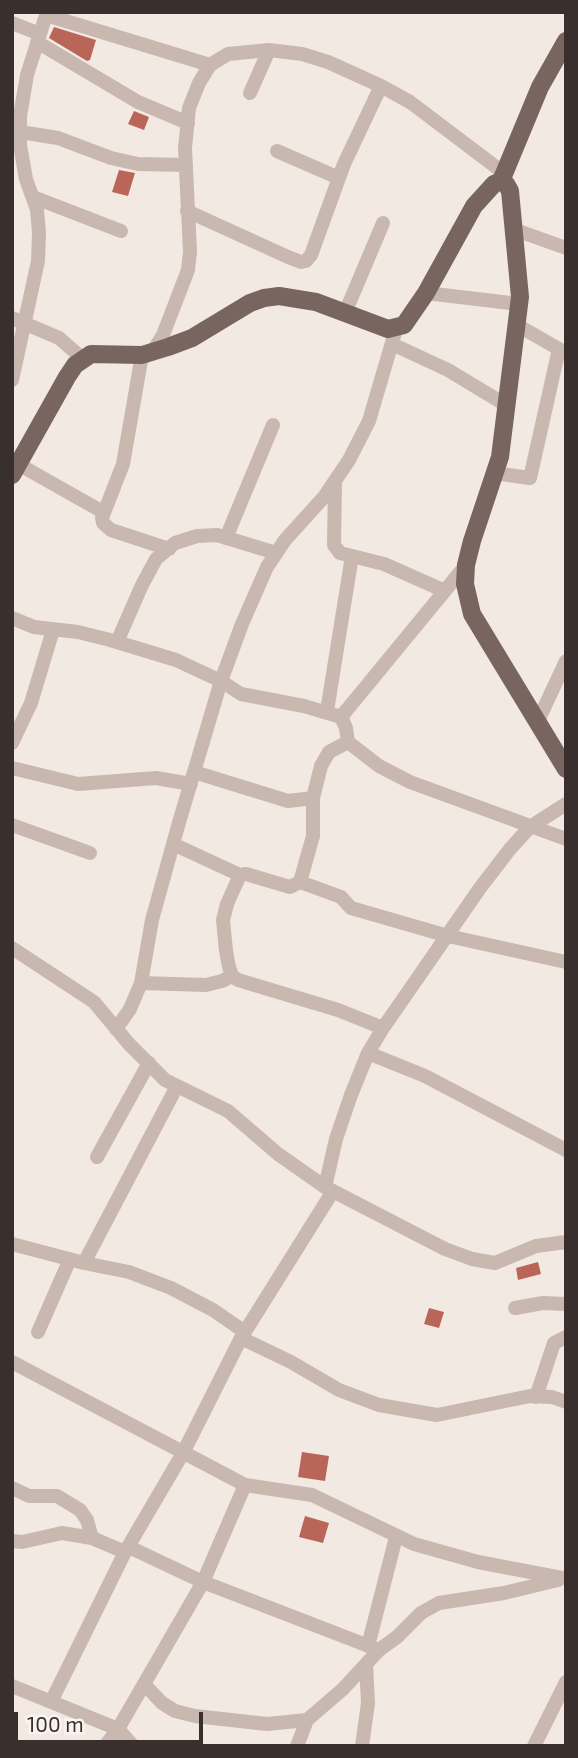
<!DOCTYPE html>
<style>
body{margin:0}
#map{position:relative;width:578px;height:1758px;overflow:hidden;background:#f2e9e3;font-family:"Exo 2",sans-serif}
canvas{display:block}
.frame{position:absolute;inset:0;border:14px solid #392f2d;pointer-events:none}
.scale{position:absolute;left:14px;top:1712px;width:189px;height:32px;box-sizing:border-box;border:4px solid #392f2d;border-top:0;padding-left:9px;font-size:21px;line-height:24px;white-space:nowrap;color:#392f2d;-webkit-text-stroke:5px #f9f4ef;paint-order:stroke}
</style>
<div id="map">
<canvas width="578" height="1758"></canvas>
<div class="frame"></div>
<div class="scale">100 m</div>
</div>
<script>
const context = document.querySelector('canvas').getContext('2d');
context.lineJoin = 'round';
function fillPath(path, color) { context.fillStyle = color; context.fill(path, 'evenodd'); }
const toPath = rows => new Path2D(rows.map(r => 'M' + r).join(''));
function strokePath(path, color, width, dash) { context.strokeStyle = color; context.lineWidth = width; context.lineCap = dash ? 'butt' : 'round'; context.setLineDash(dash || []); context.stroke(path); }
fillPath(toPath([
 [54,27,96,40,90,60,87,61,49,38],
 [134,111,149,117,144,130,128,124],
 [119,170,135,173,128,196,112,192],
 [538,1262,541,1274,518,1280,516,1268],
 [429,1308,444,1312,439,1328,424,1324],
 [302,1452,329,1456,325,1481,298,1477],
 [305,1516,329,1523,323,1543,299,1537]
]), '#b96659');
strokePath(toPath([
 [46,15,210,65],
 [12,23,40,34],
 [37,42,138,102,188,123],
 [250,93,269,50],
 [20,132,58,138,111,158,138,164,186,165],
 [277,151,339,178],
 [33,197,121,231],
 [187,211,288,257,301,262,306,261,311,255,344,164,381,86],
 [513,229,566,248],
 [426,293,519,304],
 [345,313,383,223],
 [12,318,59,338,82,358],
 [517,325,566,353],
 [392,344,448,370,506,405],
 [153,351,163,335,188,270,190,252,185,148,189,108,199,83,210,65,228,54,269,50,302,54,328,62,381,86,410,102,504,173],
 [142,355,123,464,102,518,103,523,111,530,169,549],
 [12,380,38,261,39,233,37,210,26,179,20,145,20,116,27,75,47,12],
 [18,464,103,512],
 [494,473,530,478,559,349],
 [335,483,334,545,340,553,384,564,445,591],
 [226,538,273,425],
 [12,618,34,627,78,632,110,640,176,660,221,681,241,694,304,706,341,717,346,728,348,742,379,766,410,782,566,839],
 [117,642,142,585,156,559,175,543,197,536,217,535,276,553],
 [327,711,352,556],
 [341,717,466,565],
 [537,723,566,661],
 [348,742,329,752,321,766,313,798,313,836,300,882,290,887,246,874,240,875,227,904,223,920,226,951,229,967,232,976,238,980,338,1010,383,1028],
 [12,743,31,703,53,630],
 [12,768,78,784,156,778,191,784],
 [194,772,288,801,313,798],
 [12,825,90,853],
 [173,844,240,875],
 [300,882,341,897,351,908,448,936,566,962],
 [12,948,94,1002,129,1044,165,1080,228,1111,278,1154,325,1187,445,1249,472,1259,495,1263,536,1246,566,1242],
 [141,983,206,985,222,981,232,976],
 [116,1029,130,1009,141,983,152,920,178,826,221,681,242,624,267,567,285,540,324,497,349,460,369,421,396,329],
 [368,1053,425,1076,566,1150],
 [97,1157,149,1063],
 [325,1187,336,1139,351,1095,368,1053,383,1028,480,888,510,849,530,827,566,804],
 [12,1244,84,1263,129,1272,171,1288,213,1310,245,1332],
 [84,1263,177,1086],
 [515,1308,543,1303,566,1304],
 [38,1332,70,1259],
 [241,1338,291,1362,339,1390,379,1405,437,1415,530,1396,552,1397,566,1402],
 [12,1362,245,1485,312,1495,414,1544,478,1562,562,1578],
 [536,1397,554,1343,566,1337],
 [12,1488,29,1496,57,1496,80,1510,87,1520,92,1538],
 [12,1541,22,1542,62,1533,92,1538,125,1552],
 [129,1547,203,1582,379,1650],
 [368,1646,396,1537],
 [144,1684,162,1703,175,1711,195,1716,267,1724,307,1720],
 [12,1686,118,1729,133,1746],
 [51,1702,125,1552,183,1453,241,1338,333,1191],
 [105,1746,118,1729,203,1582,245,1485],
 [297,1746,307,1720,343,1689,379,1650,397,1637,421,1613,439,1603,504,1593,558,1580],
 [362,1746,368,1703,366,1664],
 [534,1746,566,1682]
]), '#c9b8af', 14);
strokePath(toPath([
 [501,181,506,184,510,191,520,297,500,457,472,541,466,565,465,584,472,614,566,769],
 [12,475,67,377,75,365,91,354,142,355,168,347,192,338,250,303,264,298,279,296,316,302,388,329,404,325,426,293,474,206,494,184,501,181,540,87,566,41]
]), '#796560', 18);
</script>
